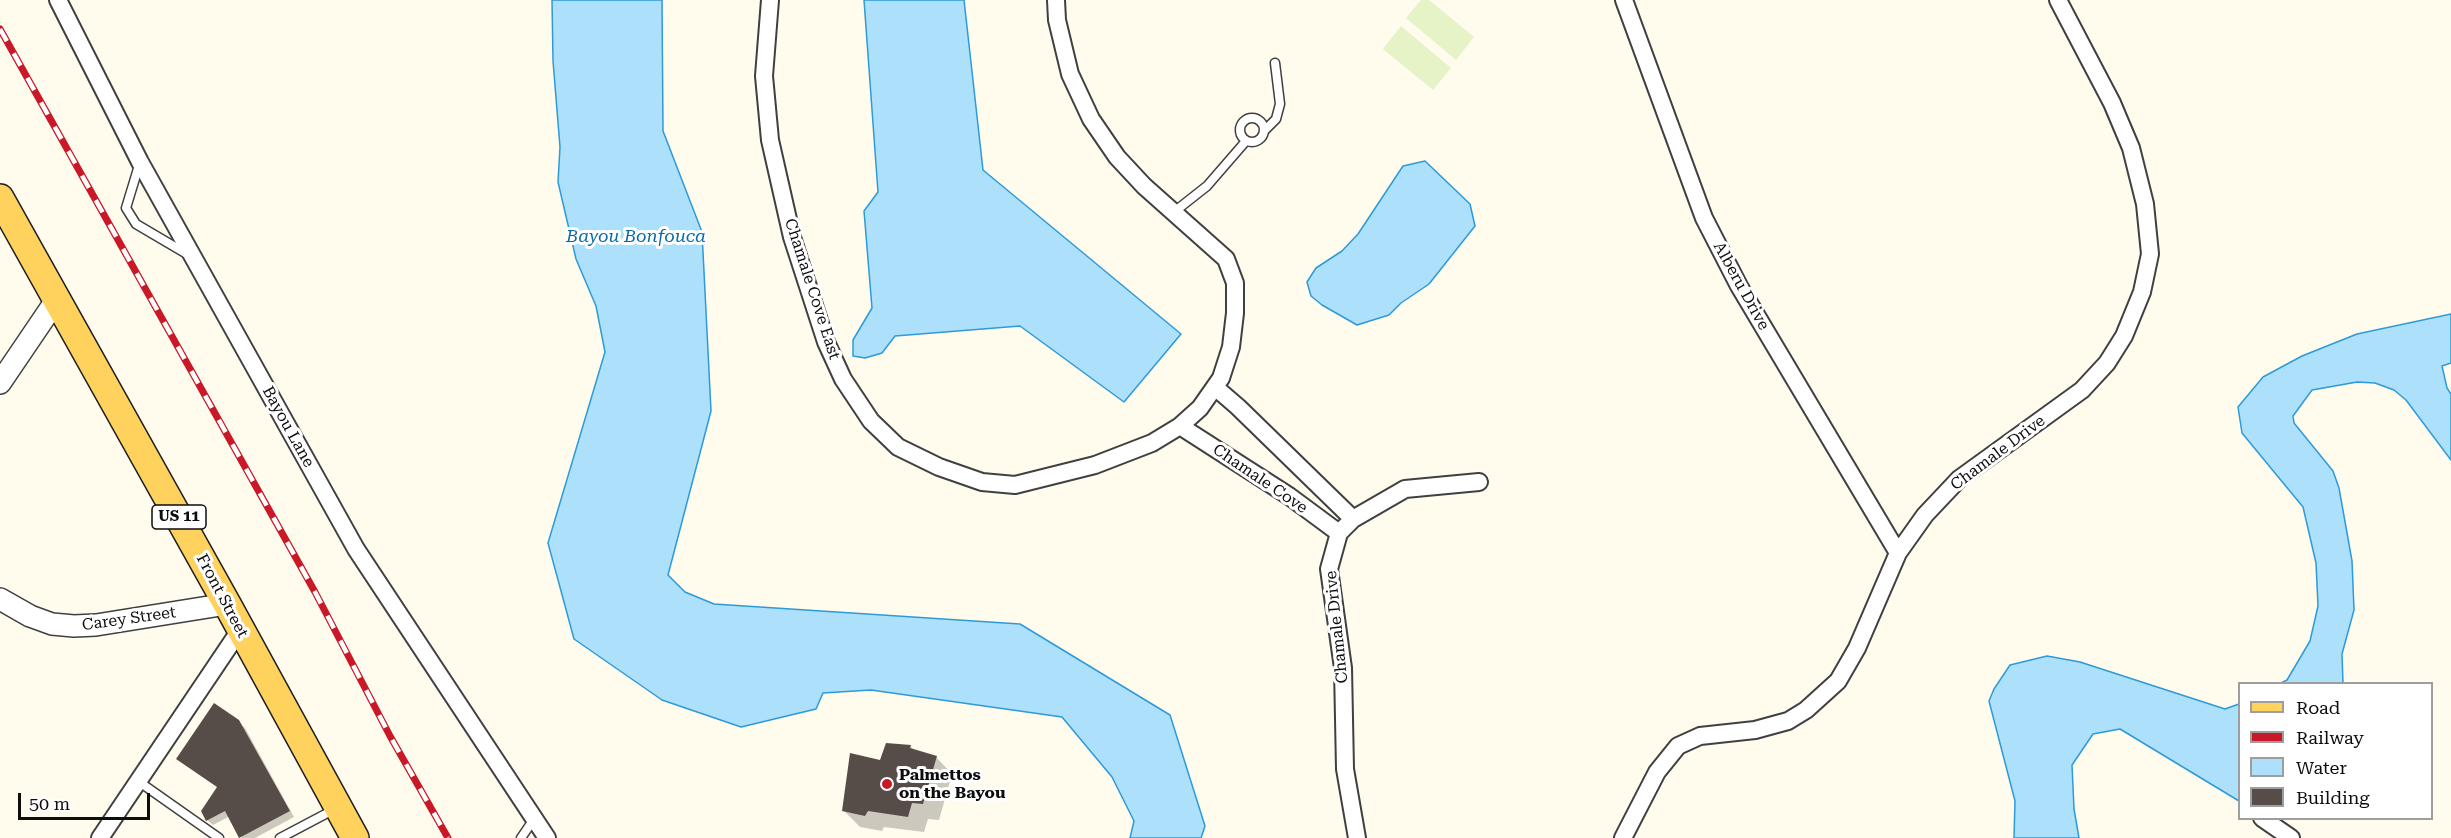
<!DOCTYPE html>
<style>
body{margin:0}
#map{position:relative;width:2451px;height:838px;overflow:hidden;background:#fffbed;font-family:"Roboto Serif",serif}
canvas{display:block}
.legend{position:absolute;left:2238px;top:682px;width:195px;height:138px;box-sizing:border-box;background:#fff;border:2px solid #9e9e9e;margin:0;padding:8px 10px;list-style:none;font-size:18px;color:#0d0d0d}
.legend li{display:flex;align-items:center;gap:12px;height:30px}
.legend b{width:30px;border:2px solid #9e9e9e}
.scale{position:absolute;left:18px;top:793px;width:132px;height:27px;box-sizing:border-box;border:3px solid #0d0d0d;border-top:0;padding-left:8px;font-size:18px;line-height:21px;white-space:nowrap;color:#0d0d0d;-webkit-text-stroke:4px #fff;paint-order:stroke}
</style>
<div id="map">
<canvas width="2451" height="838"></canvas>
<ul class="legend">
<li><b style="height:8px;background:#ffd25d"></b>Road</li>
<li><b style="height:8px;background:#c91928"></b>Railway</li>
<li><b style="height:16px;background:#ade1fb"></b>Water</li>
<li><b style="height:16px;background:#574d48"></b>Building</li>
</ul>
<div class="scale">50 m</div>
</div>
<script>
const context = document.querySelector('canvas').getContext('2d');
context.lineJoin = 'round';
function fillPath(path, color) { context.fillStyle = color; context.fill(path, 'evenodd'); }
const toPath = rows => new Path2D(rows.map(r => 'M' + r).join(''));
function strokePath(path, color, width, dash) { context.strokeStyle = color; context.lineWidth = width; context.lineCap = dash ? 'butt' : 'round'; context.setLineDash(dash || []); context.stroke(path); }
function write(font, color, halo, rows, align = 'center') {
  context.font = font + ' "Roboto Serif",serif'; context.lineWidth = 6; context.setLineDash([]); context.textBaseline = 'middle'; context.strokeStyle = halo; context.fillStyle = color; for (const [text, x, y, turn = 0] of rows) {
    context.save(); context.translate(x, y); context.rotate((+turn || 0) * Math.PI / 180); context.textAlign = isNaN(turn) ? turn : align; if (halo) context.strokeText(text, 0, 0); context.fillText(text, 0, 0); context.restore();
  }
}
fillPath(toPath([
 [1421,0,1429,0,1474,37,1456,60,1406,18],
 [1401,26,1451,68,1433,90,1383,49]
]), '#e5f3c6');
const water = toPath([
 [552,0,662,0,663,131,702,232,711,411,668,575,685,592,714,604,1020,624,1170,715,1205,826,1201,838,1130,838,1134,821,1112,777,1062,717,871,690,823,693,816,709,741,727,662,700,574,639,548,543,605,352,596,306,576,259,558,182,560,147,553,61,552,0],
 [864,0,964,0,983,170,1181,334,1124,402,1020,326,895,336,882,353,865,358,853,356,853,340,872,308,864,211,878,192,864,0],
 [1425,161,1470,204,1475,226,1429,284,1401,303,1389,315,1357,325,1322,305,1311,296,1307,282,1316,268,1342,251,1358,234,1403,166,1425,161],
 [2451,314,2451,363,2442,366,2447,388,2451,394,2451,460,2406,400,2394,390,2375,383,2357,382,2312,390,2293,416,2294,423,2333,471,2339,488,2352,561,2354,610,2342,654,2343,683,2281,683,2287,680,2310,641,2318,606,2316,563,2303,507,2242,433,2238,407,2263,377,2302,356,2357,334,2451,314],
 [2047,656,2080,662,2225,709,2239,704,2239,801,2120,729,2093,734,2072,765,2074,809,2079,838,2014,838,2015,801,1989,701,1994,689,2010,665,2047,656]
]);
fillPath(water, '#ade1fb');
strokePath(water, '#2d9ad9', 1.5);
fillPath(toPath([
 [238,722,245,728,294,817,255,838,242,838,230,816,213,825,207,820],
 [910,746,915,751,936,757,952,774,939,820,928,819,924,832,884,827,882,831,860,827,844,811,881,762]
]), '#0003');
fillPath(toPath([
 [214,703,239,720,290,811,239,838,225,811,206,821,201,811,217,787,176,759],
 [886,743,911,745,910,748,937,756,923,804,912,803,908,817,868,811,865,816,842,811,850,753,880,760]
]), '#574d48');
const service = toPath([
 '1240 130a12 12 0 1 1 24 0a12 12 0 1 1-24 0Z',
 [1264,131,1276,119,1280,104,1275,63],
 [140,162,126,208,136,224,187,254],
 [1174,212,1207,186,1246,141],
 [138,781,219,838],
 [280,838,335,809],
 [521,838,534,819]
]);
const minor = toPath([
 [58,0,140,162,356,549,547,838],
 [770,0,764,76,770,140,792,237,826,342,843,379,871,421,898,447,939,467,982,482,1015,485,1095,465,1152,443,1180,426,1200,408,1221,378,1231,347,1235,313,1235,283,1226,259,1144,186,1117,157,1091,119,1070,74,1057,20,1056,0],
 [1624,0,1704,218,1739,286,1898,553],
 [1216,388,1238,407,1353,519],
 [1180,426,1289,496,1339,533],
 [2262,818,2291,838],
 [100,838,240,630],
 [1357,838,1345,769,1343,668,1329,569,1339,533,1353,519,1405,489,1479,482],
 [1623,838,1657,772,1678,746,1700,736,1755,730,1788,721,1806,710,1838,681,1857,648,1898,553,1925,515,1959,479,2082,390,2107,363,2124,336,2142,292,2150,254,2145,204,2131,148,2112,103,2058,0]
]);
const tertiary = toPath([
 [0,383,57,299],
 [0,599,30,616,52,624,74,626,96,625,227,604]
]);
const primary = toPath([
 [0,198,227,604,355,838]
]);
strokePath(service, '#404040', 11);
strokePath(minor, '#404040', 20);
strokePath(tertiary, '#404040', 24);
strokePath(primary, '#1e1e1e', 30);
strokePath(service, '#fff', 8);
strokePath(minor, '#fff', 16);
strokePath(tertiary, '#fff', 21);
strokePath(primary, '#ffd25d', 27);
const rail = toPath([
 [0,29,315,592,390,736,448,838]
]);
strokePath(rail, '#c91928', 7);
strokePath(rail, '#fff', 4.5, [14]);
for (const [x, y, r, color] of [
 [887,784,6,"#c91928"]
]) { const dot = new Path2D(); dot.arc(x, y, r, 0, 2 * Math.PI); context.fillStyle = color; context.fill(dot); strokePath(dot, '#fff', 2); }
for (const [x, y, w] of [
 [179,517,54]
]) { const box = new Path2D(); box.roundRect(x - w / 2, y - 12, w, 24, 4.5); context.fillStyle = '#fff'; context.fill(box); strokePath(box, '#0d0d0d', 1.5); }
write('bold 15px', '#0d0d0d', null, [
 ["US 11",179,517]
]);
write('16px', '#0d0d0d', '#fff', [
 ["Alberu Drive",1741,286,61],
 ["Chamale Cove East",812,289,72],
 ["Bayou Lane",288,427,61],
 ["Chamale Drive",1998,453,-37],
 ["Chamale Cove",1260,479,34],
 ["Front Street",222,596,62],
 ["Carey Street",129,619,-8],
 ["Chamale Drive",1337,627,-96]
]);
write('bold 16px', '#0d0d0d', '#fff', [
 ["Palmettos",899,775],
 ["on the Bayou",899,793]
], 'left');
write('italic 18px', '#0c6aa9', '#fff', [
 ["Bayou Bonfouca",636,237]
]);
</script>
